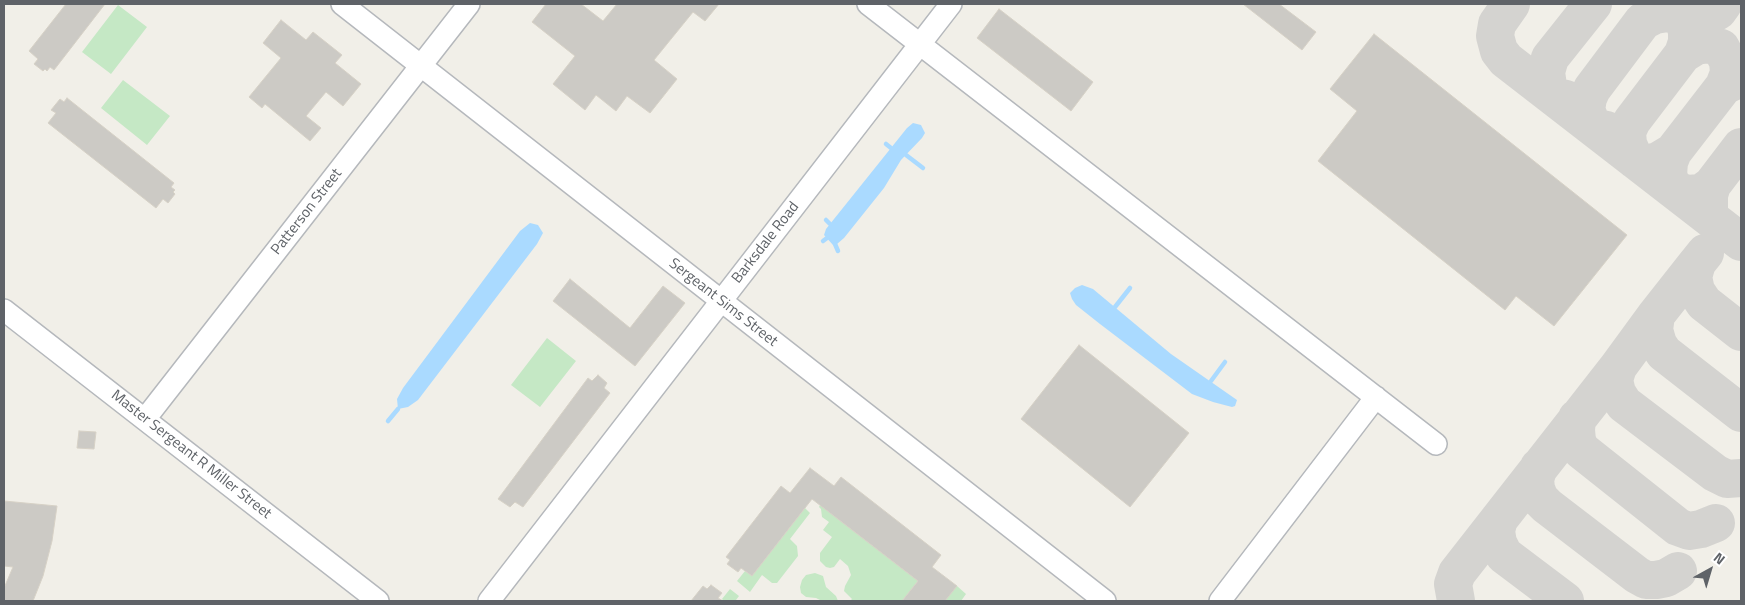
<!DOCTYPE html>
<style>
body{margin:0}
#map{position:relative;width:1745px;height:605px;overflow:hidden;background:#f1efe8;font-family:"Titillium Web",sans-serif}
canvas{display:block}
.frame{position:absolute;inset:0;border:5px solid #5f6368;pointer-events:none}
.north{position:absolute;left:1685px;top:545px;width:50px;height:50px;-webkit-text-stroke:4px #fff;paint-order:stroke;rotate:39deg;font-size:14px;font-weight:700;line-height:20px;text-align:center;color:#5f6368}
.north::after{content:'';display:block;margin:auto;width:18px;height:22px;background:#5f6368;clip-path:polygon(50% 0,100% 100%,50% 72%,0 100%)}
</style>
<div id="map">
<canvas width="1745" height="605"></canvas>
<div class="frame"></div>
<div class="north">N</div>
</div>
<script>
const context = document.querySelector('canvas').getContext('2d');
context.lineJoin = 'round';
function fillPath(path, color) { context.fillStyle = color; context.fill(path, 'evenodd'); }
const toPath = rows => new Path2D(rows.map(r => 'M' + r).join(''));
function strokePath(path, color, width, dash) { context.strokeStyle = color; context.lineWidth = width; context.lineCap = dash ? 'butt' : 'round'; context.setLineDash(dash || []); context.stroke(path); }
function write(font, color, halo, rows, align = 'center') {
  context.font = font + ' "Titillium Web",sans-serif'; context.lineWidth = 4.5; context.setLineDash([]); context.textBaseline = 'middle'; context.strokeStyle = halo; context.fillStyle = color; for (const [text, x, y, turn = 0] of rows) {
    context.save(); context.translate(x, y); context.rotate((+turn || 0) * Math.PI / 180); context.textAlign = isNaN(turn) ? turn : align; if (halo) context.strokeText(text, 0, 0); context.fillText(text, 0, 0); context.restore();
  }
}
fillPath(toPath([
 [118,5,147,27,111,74,82,52],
 [123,80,170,116,147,145,101,108],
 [547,338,576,361,540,407,511,385],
 [820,505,918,581,902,601,850,601,852,599,844,591,845,586,851,575,848,566,840,559,834,567,830,568,826,567,820,561,820,553,832,537,823,530,829,522,822,517,821,509,819,507],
 [805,508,810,513,790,539,797,546,798,556,777,583,772,583,762,575,750,592,737,581,745,571,752,576],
 [815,573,823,576,826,587,836,596,838,601,822,601,816,598,806,597,801,593,800,587,802,580,806,575],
 [957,586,966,594,961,601,945,601],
 [730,589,739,596,736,600,737,601,724,601,722,599]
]), '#c5e8c5');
fillPath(toPath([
 [913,123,921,125,925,133,922,138,901,160,884,188,844,238,837,244,833,245,824,235,826,229,907,128],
 [530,223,538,225,543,233,537,244,418,400,408,407,398,409,397,399,403,388,520,231],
 [1082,285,1093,289,1171,354,1237,400,1235,406,1232,407,1213,402,1192,394,1100,324,1076,305,1072,299,1070,293,1075,288]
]), '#aadaff');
strokePath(toPath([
 [886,144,891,148],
 [906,155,923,168],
 [826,220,830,224],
 [823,241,827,238],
 [835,244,838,251],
 [1115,307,1130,288],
 [1211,381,1225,362],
 [388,421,398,409]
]), '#aadaff', 4.5);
strokePath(toPath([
 [1511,4,1497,24,1495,36,1499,51,1506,60,1741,242],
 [1675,4,1680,16,1698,19,1709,16,1718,11,1723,4],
 [1566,99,1553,96,1548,86,1546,72,1550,58,1593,4],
 [1607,130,1593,127,1586,110,1588,98,1592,89,1643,21,1655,15,1667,13,1680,16,1687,29,1687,42,1683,54],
 [1673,152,1658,161,1649,163,1635,160,1628,144,1627,132,1632,121,1683,54,1696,46,1708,44,1721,48,1728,61,1729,73,1724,86],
 [1712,185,1701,193,1687,194,1673,189,1668,175,1669,162,1673,152,1724,86,1741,78],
 [1709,209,1709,195,1712,185,1741,147],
 [1705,253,1697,263,1693,277,1696,291,1704,303,1741,332],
 [1697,263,1656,315,1654,330,1658,344,1664,353,1741,413],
 [1656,315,1618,367,1614,380,1617,393,1624,404,1715,473,1727,479,1741,478],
 [1577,418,1576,430,1577,441,1581,450,1678,527,1689,531,1701,529,1716,523],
 [1539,467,1535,479,1536,489,1540,499,1547,506,1637,575,1646,580,1656,580,1666,578,1678,571],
 [1499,519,1496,531,1498,543,1504,555,1565,601],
 [1456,601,1453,584,1457,573,1618,367]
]), '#d4d3d0', 38);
const building = toPath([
 [66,4,105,4,54,70,50,67,47,71,45,69,43,71,34,64,38,59,29,51,66,4],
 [546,4,581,4,603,21,617,4,719,4,705,21,693,12,654,60,677,79,650,113,627,96,616,111,596,95,585,110,553,84,575,56,532,22,546,4],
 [1243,4,1279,4,1316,32,1302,50,1243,4],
 [999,9,1093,82,1071,111,977,38,999,9],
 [281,20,306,40,313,32,342,55,335,63,361,84,343,106,326,92,306,116,321,128,310,141,265,104,262,108,249,97,281,58,263,43,281,20],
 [1374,34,1627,235,1554,326,1516,296,1505,310,1318,161,1357,111,1330,89,1374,34],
 [67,98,174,183,171,187,175,190,173,192,175,194,168,203,163,199,156,208,48,123,56,113,51,110,60,99,64,102,67,98],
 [570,279,630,328,663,286,685,303,635,366,553,301,570,279],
 [1079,345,1189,433,1130,507,1021,419,1079,345],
 [598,375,607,383,604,388,610,393,523,507,515,502,510,507,498,499,588,378,592,381,598,375],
 [79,431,96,432,94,449,77,448,79,431],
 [810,468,834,486,841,477,941,555,932,567,957,586,945,601,902,601,918,581,812,499,752,576,741,568,738,572,727,564,730,560,726,557,781,486,790,493,810,468],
 [4,501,57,506,52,541,43,576,33,601,4,601,4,588,13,567,4,566,4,501],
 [711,585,722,593,718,598,723,601,691,601,703,586,707,589,711,585]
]);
fillPath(building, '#cccac5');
strokePath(building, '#d6d1c6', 1);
const minor = toPath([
 [342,4,1105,601],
 [868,4,1436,444],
 [4,310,378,601],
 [145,419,469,4],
 [489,601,951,4],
 [1220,601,1376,397]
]);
strokePath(minor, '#b5b8bc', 24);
strokePath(minor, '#fff', 21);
write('15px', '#5f6368', '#fff', [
 ["Patterson Street",307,212,-52],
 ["Barksdale Road",766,243,-52],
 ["Sergeant Sims Street",723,303,38],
 ["Master Sergeant R Miller Street",191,455,38]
]);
</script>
